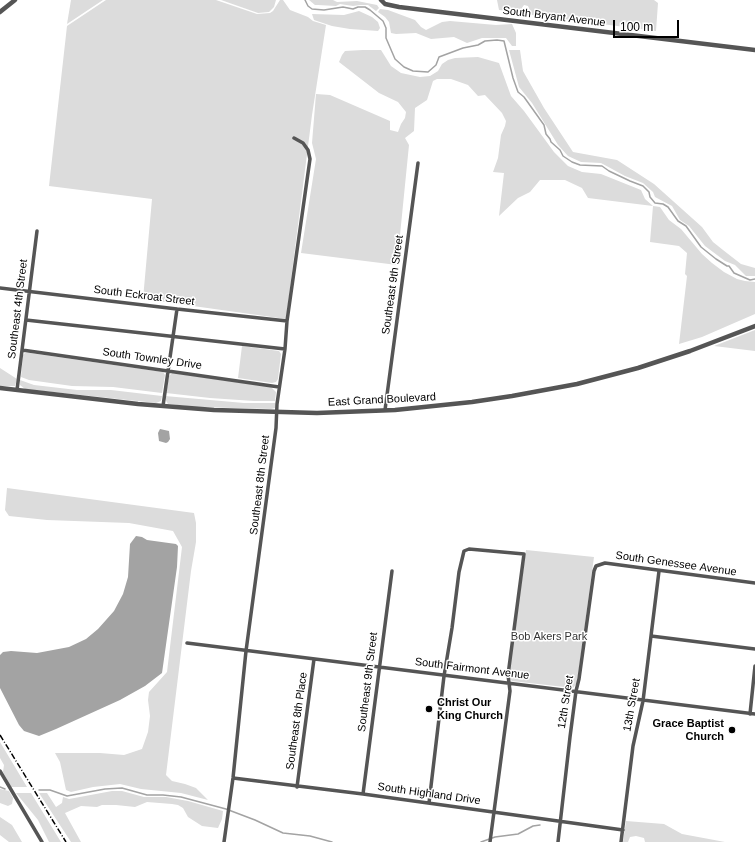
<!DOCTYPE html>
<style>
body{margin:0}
#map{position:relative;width:755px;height:842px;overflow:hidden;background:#fff;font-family:Arial,sans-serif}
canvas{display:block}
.scale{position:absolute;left:613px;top:20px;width:66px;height:18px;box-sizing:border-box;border:2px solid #000;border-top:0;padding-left:5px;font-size:12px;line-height:14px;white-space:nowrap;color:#000;-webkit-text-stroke:3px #fff;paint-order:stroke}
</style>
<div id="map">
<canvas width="755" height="842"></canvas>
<div class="scale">100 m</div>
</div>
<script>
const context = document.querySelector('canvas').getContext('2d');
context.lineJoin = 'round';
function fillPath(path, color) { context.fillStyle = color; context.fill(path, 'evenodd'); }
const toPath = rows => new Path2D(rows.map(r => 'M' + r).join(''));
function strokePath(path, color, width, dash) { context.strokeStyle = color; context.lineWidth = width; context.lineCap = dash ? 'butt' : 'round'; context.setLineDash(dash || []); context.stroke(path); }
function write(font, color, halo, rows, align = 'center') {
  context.font = font + ' Arial,sans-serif'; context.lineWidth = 3; context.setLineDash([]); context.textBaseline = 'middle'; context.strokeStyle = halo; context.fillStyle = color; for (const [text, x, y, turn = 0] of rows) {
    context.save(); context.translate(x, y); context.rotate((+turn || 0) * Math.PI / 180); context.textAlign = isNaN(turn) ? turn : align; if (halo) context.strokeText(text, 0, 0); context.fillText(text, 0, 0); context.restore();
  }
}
fillPath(toPath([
 [71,0,103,0,67,24],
 [106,0,216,0,257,14,270,13,273,11,280,0,283,0,290,10,308,17,313,21,326,25,312,115,286,319,143,299,152,199,49,186,67,26],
 [221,0,276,0,274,7,269,12,258,13],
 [309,0,333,0,337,2,357,1,377,5,379,8,376,11,368,5,360,5,353,6,340,4,336,6,318,5,315,5],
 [497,0,654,0,658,3,656,31,532,15,528,6,524,5,519,12,499,10],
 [380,9,388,10,415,20,421,27,426,30,442,22,450,21,496,25,512,24,516,33,516,46,512,46,506,38,482,38,467,43,454,37,431,39,416,33,396,34,391,33,389,22,385,17,378,12],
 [359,11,372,17,378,22,380,28,378,31,350,29,332,26,314,20,312,14,344,15],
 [363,50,381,50,391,66,401,73,420,77,430,76,438,71,442,64,448,60,455,58,478,57,499,63,511,96,524,111,554,152,568,166,582,172,601,174,641,190,645,199,653,206,660,207,669,220,681,229,702,254,712,263,724,272,737,279,745,281,755,282,755,314,702,337,679,344,687,276,685,274,687,253,679,246,650,242,653,206,588,198,582,188,565,180,540,180,530,192,518,198,499,216,504,173,493,172,498,158,501,135,505,126,506,121,502,113,485,95,478,96,468,85,451,79,437,79,433,81,427,100,415,108,414,131,405,138,409,145,397,265,301,253,316,159,312,143,316,94,330,95,390,121,390,130,398,132,401,124,405,118,406,112,398,102,379,93,339,62,342,55,345,51],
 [509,50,520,50,523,71,544,108,573,152,617,160,654,184,702,227,713,242,723,250,741,264,755,268,755,276,746,276,735,265,725,261,705,246,689,226,680,220,672,206,655,197,653,192,643,183,625,176,601,163,581,162,568,156,558,145,532,103,519,87],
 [755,330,755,351,714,346],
 [242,346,279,351,281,354,278,379,276,382,272,383,238,378],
 [25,353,30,353,163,372,165,375,162,393,113,387,72,386,29,380,21,377,23,355],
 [0,368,17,379,15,386,0,386],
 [172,373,271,387,276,392,275,401,254,401,210,398,166,393,169,376],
 [20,380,34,385,77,390,111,390,162,396,161,401,156,403,25,389,20,385],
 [165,396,244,403,275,403,275,408,271,409,196,407,168,404,165,399],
 [7,488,194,513,196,523,196,542,191,571,166,775,172,781,185,784,196,788,208,800,181,793,141,789,120,784,93,787,71,792,66,790,60,762,55,753,100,753,124,755,142,749,148,732,150,716,148,700,149,692,167,672,182,547,173,531,129,523,47,520,9,516,5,510],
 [526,550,594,557,577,683,573,688,512,681,510,679,509,674],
 [0,742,27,787,11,787,3,772,4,765,0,758],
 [0,789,9,791,13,798,12,804,8,806,0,803],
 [112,791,122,791,144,797,166,797,188,801,223,811,222,819,218,828,202,826,188,817,183,808,178,805,172,804,147,802,135,807,116,805,102,805,97,807,81,806,65,813,81,842,71,842,39,793,47,793,56,807,62,803,63,797,69,799],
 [16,793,31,793,61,842,49,842,38,820],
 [0,817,12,825,22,842,9,842,0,835],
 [626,821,664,824,682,834,725,842,645,842,644,838,636,836,630,837,628,842,623,842]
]), '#dcdcdc');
fillPath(toPath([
 [160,429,169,431,170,439,168,442,166,443,159,441,158,433],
 [136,536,142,537,147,540,176,544,178,546,177,567,162,673,145,686,120,700,56,729,39,736,24,731,19,725,0,688,0,655,3,652,11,651,37,653,69,647,86,639,98,629,114,611,123,594,128,577,130,544]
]), '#a3a3a3');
strokePath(toPath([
 [305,0,308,6,312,9,324,10,343,7,353,9,358,7,365,7,370,10,383,21,386,28,386,38,395,59,404,67,413,71,428,72,436,65,439,57,463,48,478,45,485,41,497,40,504,41,513,78,518,92,524,97,544,125,546,134,550,139,551,142,560,150,563,156,572,162,580,165,602,166,609,171,630,181,643,186,649,192,650,197,655,203,663,204,668,207,678,221,686,226,701,247,716,259,727,266,729,266,734,273,750,280,755,279],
 [0,787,5,789],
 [39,790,50,790,67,796,105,789,122,788,147,795,163,795,181,797,226,809,255,820,283,833,310,836,332,842],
 [481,842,495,837,518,834,533,826,540,825]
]), '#a3a3a3', 1.5);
strokePath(toPath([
 [0,288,177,309,287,321],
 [26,320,285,349],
 [22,350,279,387],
 [17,390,37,231],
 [163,406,177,309],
 [385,410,418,163],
 [651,636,755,649],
 [187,643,755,714],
 [750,714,755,666],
 [0,771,42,842],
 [233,778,363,794,623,830],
 [297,787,314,659],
 [363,794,392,571],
 [429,803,444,676,452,628,459,572,464,551,469,549,524,554,508,675,510,691,490,842],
 [224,842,233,778,246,651,276,428,277,404,285,349,287,321,310,159,308,150,303,143,294,138],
 [558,842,570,737,576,691,579,679,594,571,596,566,605,563,755,583],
 [621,842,633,746,643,701,659,571]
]), '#555', 3.5);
strokePath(toPath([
 [381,0,385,4,399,7,755,50],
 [0,12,15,0],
 [0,388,138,404,214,410,317,413,395,410,472,402,512,396,577,384,638,368,690,351,755,326]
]), '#555', 4.5);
strokePath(toPath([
 [0,735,66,842]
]), '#000', 1.5, [6, 2, 1, 2]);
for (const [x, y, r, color] of [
 [429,709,4,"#000"],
 [732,730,4,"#000"]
]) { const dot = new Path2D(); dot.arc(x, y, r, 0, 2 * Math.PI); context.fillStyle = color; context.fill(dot); strokePath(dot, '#fff', 1.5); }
write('11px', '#000', '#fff', [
 ["South Bryant Avenue",554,17,7],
 ["Southeast 9th Street",393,285,-82],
 ["South Eckroat Street",144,296,7],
 ["Southeast 4th Street",18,309,-83],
 ["South Townley Drive",152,359,8],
 ["East Grand Boulevard",382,400,-3],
 ["Southeast 8th Street",260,485,-83],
 ["South Genessee Avenue",676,564,8],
 ["South Fairmont Avenue",472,669,7],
 ["Southeast 9th Street",368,682,-83],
 ["12th Street",566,702,-81],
 ["13th Street",632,705,-80],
 ["Southeast 8th Place",297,721,-82],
 ["South Highland Drive",429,794,8]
]);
write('11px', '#333', '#fff', [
 ["Bob Akers Park",549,637]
]);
write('bold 11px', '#000', '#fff', [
 ["Christ Our",437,703],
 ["King Church",437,716],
 ["Grace Baptist",724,724,"right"],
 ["Church",724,737,"right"]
], 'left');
</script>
